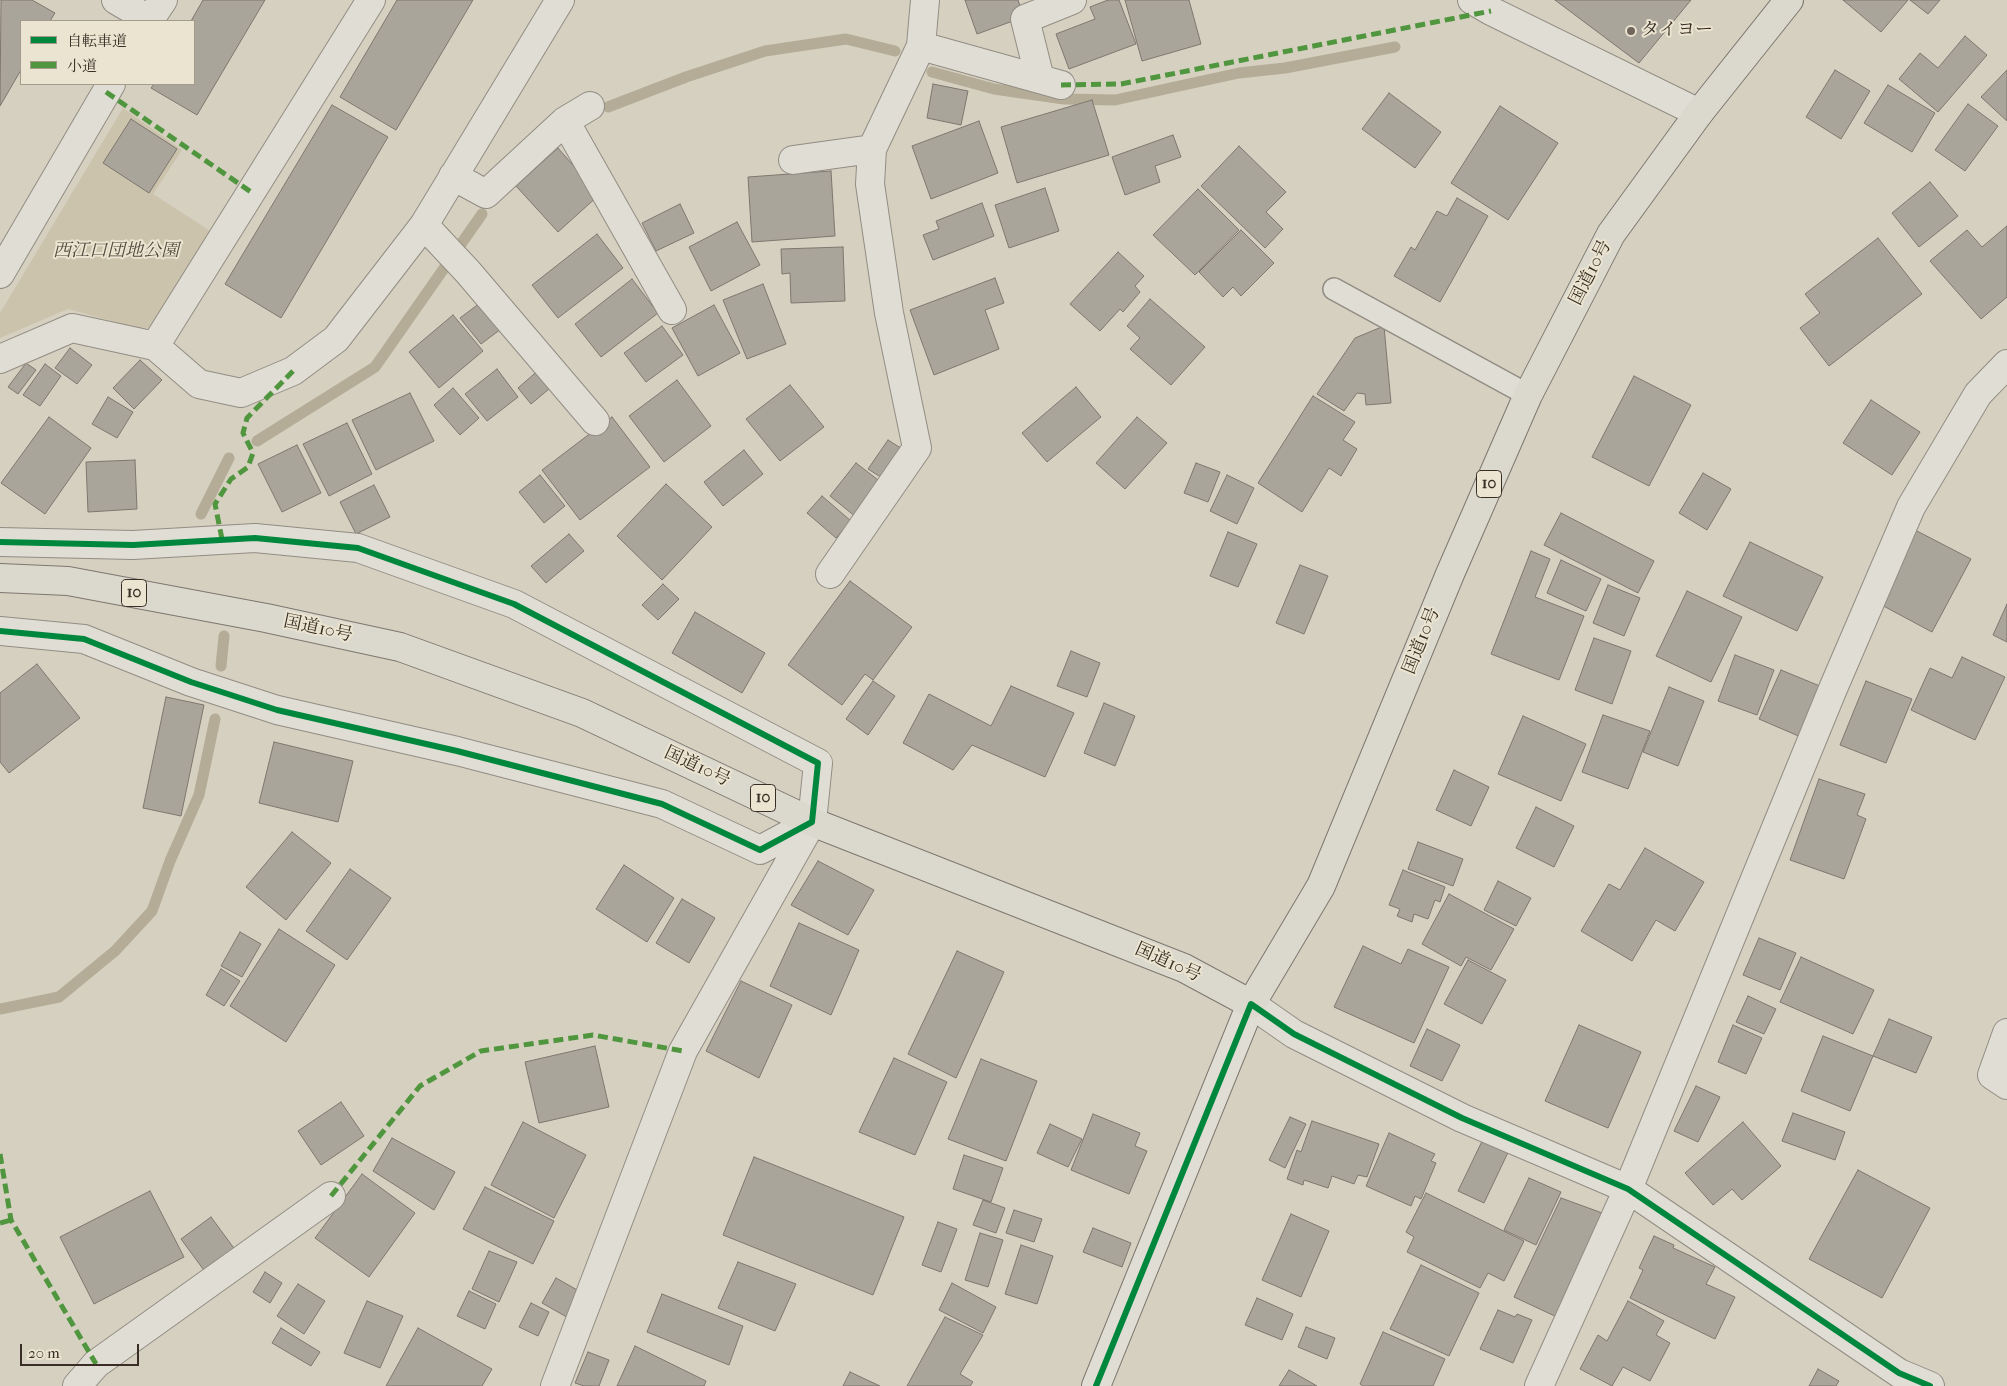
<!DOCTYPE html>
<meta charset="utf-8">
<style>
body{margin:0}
#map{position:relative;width:2007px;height:1386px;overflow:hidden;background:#d6d0c0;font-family:"IM FELL French Canon","Noto Serif JP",serif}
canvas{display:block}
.legend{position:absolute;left:20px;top:20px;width:175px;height:65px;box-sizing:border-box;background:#eae4d0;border:1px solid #a49b8c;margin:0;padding:6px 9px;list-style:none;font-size:15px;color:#3a2d26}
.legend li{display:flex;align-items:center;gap:10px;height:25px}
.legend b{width:25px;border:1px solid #a49b8c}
.scale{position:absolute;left:20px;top:1344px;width:119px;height:22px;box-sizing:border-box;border:2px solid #3a2d26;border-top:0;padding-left:6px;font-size:15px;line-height:18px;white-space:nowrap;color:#3a2d26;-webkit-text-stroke:4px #eae4d0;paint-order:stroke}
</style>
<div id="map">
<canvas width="2007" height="1386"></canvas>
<ul class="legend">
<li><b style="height:6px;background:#00873e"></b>自転車道</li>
<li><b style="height:6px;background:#50963f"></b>小道</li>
</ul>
<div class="scale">20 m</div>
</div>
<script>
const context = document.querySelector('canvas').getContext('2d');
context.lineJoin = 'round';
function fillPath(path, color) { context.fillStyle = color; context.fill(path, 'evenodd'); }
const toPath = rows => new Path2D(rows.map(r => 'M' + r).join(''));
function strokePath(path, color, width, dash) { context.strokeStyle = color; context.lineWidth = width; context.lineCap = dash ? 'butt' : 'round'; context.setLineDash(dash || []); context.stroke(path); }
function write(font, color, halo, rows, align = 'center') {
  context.font = font + ' "IM FELL French Canon","Noto Serif JP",serif'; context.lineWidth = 4; context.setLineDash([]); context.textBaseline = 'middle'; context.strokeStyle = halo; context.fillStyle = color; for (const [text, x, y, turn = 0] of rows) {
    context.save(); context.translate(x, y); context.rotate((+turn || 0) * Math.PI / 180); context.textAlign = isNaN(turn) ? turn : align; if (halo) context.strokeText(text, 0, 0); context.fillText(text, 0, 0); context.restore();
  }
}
fillPath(toPath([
 [123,108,182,150,153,194,212,232,155,323,144,330,68,309,0,338,0,313]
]), '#ccc3ad');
strokePath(toPath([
 [932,72,994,89,1064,99,1115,100,1239,73,1285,68,1395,47],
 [608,107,686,77,765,51,846,39,895,51],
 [257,441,375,367,482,214],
 [201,514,229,458],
 [221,666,224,636],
 [0,1009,59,997,115,951,152,911,170,861,199,795,215,719]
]), '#b5ac97', 11);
const building = toPath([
 [1,0,32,0,55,13,50,21,21,21,21,70,0,106,1,0],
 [203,0,265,0,197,115,151,88,154,84,194,84,194,21,191,21,203,0],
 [397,0,473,0,396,130,340,97,397,0],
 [965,0,1018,0,1024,17,977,34,965,0],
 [1108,0,1119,0,1136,44,1069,69,1056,34,1095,19,1090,7,1108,0],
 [1125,0,1189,0,1201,44,1142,61,1125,0],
 [1555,0,1691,0,1639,63,1555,0],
 [1843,0,1908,0,1881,32,1843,0],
 [1910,0,1940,0,1928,14,1910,0],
 [1965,36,1987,55,1938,112,1899,79,1920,53,1938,68,1965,36],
 [1835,70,1870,91,1841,139,1806,117,1835,70],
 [2007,70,2007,121,1981,97,2007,70],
 [933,84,968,91,961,125,927,118,933,84],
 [1888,85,1935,113,1912,152,1864,123,1888,85],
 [1389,93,1441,132,1415,168,1362,129,1389,93],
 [1092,100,1109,155,1017,183,1001,127,1092,100],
 [1968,104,1998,126,1965,171,1935,150,1968,104],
 [332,105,388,137,281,318,225,284,332,105],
 [1500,106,1558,143,1508,220,1451,183,1500,106],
 [131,119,177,149,149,193,103,163,131,119],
 [979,121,998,173,931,199,912,146,979,121],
 [1173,135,1181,157,1155,166,1160,182,1125,195,1112,157,1173,135],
 [1239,146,1286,192,1266,212,1283,229,1265,248,1201,186,1239,146],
 [558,148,599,195,558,232,516,186,558,148],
 [831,171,835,236,752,242,748,177,831,171],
 [1930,182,1958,216,1919,247,1892,213,1930,182],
 [1045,188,1059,231,1009,248,995,205,1045,188],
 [1198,189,1239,230,1195,275,1153,235,1198,189],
 [1457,198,1488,216,1440,302,1394,276,1411,247,1415,250,1437,211,1447,216,1457,198],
 [982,203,994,236,933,260,923,235,939,229,936,221,982,203],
 [680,204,694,233,656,251,642,223,680,204],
 [737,222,760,265,711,291,689,247,737,222],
 [2007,226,2007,297,1981,319,1930,261,1967,230,1982,247,2007,226],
 [1241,230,1274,263,1241,296,1233,287,1223,297,1199,272,1241,230],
 [597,234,623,268,558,318,532,285,597,234],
 [1878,238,1922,294,1829,366,1800,328,1820,313,1805,294,1878,238],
 [843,247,845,301,791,303,790,273,782,274,781,249,843,247],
 [1118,252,1144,276,1135,286,1140,292,1123,312,1120,309,1100,331,1070,304,1118,252],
 [995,278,1004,303,985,310,999,349,934,375,910,310,995,278],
 [632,279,658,313,601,357,575,324,632,279],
 [763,284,786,344,747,359,723,300,763,284],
 [1150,299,1205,347,1171,385,1130,349,1140,338,1127,326,1150,299],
 [480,303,501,329,481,344,460,318,480,303],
 [714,305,740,353,698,376,672,328,714,305],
 [453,315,483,351,439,388,409,352,453,315],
 [662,326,683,355,646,382,624,353,662,326],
 [1384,326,1391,403,1366,405,1365,394,1357,393,1344,411,1317,394,1355,338,1384,326],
 [70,348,92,365,77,384,55,368,70,348],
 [140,360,162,380,134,409,113,388,140,360],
 [26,363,36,370,18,394,8,387,26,363],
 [45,364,61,376,40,406,23,395,45,364],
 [541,368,555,384,531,404,518,388,541,368],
 [497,369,518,397,487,421,465,394,497,369],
 [1634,376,1691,405,1649,486,1592,457,1634,376],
 [677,380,711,426,664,462,629,416,677,380],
 [790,385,824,427,780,461,746,419,790,385],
 [1076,387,1101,417,1047,462,1022,433,1076,387],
 [453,388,479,418,460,435,434,405,453,388],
 [410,393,434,441,376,470,352,420,410,393],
 [1313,396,1355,422,1343,440,1357,449,1341,476,1329,468,1302,512,1258,483,1313,396],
 [108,397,133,412,117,438,92,424,108,397],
 [1871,400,1920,432,1892,475,1843,443,1871,400],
 [49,417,91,448,45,514,1,483,49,417],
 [612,417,650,467,580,520,542,470,612,417],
 [1137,417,1167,443,1125,489,1096,463,1137,417],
 [347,423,372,474,329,496,303,444,347,423],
 [888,440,907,452,887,481,868,469,888,440],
 [297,445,321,493,282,512,258,464,297,445],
 [744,450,763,474,723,506,704,482,744,450],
 [135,460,137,509,88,512,86,462,135,460],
 [856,463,882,483,856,517,830,496,856,463],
 [1196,463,1220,472,1208,502,1184,493,1196,463],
 [1703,473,1731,489,1707,530,1679,513,1703,473],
 [540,475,565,506,544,523,519,492,540,475],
 [1227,475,1254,488,1237,524,1210,511,1227,475],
 [666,484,712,527,662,580,617,536,666,484],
 [374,485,390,517,356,534,340,502,374,485],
 [822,496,851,521,836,538,807,513,822,496],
 [1561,513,1654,561,1638,593,1544,545,1561,513],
 [1915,530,1971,559,1932,632,1876,602,1915,530],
 [1228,532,1257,544,1238,587,1210,576,1228,532],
 [569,534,584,551,546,583,531,566,569,534],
 [1750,542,1823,577,1797,631,1723,596,1750,542],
 [1531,551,1550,559,1535,597,1584,616,1559,680,1491,654,1531,551],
 [1561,560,1601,579,1586,611,1547,593,1561,560],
 [1300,565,1328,576,1304,634,1276,623,1300,565],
 [850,581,912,627,873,680,865,674,842,705,788,665,850,581],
 [663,584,679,599,658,620,642,605,663,584],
 [1608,585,1640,598,1624,636,1593,623,1608,585],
 [1687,591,1742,617,1711,682,1656,656,1687,591],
 [2007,604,2007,642,1993,635,2007,604],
 [695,612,765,653,742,693,672,653,695,612],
 [1594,638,1631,651,1612,704,1575,690,1594,638],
 [1071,651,1100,663,1087,697,1057,686,1071,651],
 [1735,655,1774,670,1757,715,1718,701,1735,655],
 [1962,657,2005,677,1975,740,1911,710,1930,668,1952,678,1962,657],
 [37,664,80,718,9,773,0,762,0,693,37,664],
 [1781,670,1832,691,1810,741,1759,719,1781,670],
 [873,681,895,696,868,735,846,719,873,681],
 [1866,681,1912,699,1886,763,1840,745,1866,681],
 [1011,686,1074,713,1045,777,972,745,953,770,903,743,929,694,991,726,1011,686],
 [1669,687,1704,701,1678,766,1643,752,1669,687],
 [166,697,204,705,181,816,143,808,166,697],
 [1104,703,1135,716,1115,766,1084,753,1104,703],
 [1603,715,1650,731,1628,789,1582,772,1603,715],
 [1523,716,1586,744,1561,801,1498,774,1523,716],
 [274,742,353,761,338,822,259,803,274,742],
 [1454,770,1489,787,1471,826,1436,810,1454,770],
 [1819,779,1865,794,1857,815,1866,819,1844,879,1790,860,1819,779],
 [1536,807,1574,826,1554,867,1516,848,1536,807],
 [292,832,331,863,286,920,246,887,292,832],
 [1418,842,1463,859,1453,886,1408,869,1418,842],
 [1645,848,1704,882,1675,931,1656,920,1632,961,1581,931,1609,884,1620,890,1645,848],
 [818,861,874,890,848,935,791,905,818,861],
 [624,865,674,898,647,942,596,909,624,865],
 [350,869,391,898,347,960,306,931,350,869],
 [1403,870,1445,887,1440,902,1435,900,1428,919,1414,914,1412,922,1397,916,1400,909,1389,905,1403,870],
 [1498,881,1531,898,1516,926,1484,910,1498,881],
 [1449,894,1514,929,1491,970,1466,957,1461,966,1422,944,1449,894],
 [682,899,715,918,689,963,656,943,682,899],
 [799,923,859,950,831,1015,770,986,799,923],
 [279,929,335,965,286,1042,230,1006,279,929],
 [240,932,261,944,242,977,221,966,240,932],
 [1759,938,1796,953,1780,990,1743,975,1759,938],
 [1363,946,1401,964,1408,949,1449,967,1414,1043,1334,1007,1363,946],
 [957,951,1004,972,956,1078,908,1054,957,951],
 [1801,957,1874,990,1853,1034,1780,1002,1801,957],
 [1468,960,1506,980,1482,1024,1444,1004,1468,960],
 [221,969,240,981,224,1006,206,995,221,969],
 [741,981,792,1005,759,1078,706,1051,741,981],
 [1748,996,1776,1009,1764,1034,1736,1022,1748,996],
 [1889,1019,1932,1037,1916,1073,1873,1056,1889,1019],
 [1579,1025,1641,1052,1608,1128,1545,1101,1579,1025],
 [1733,1025,1762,1038,1746,1074,1718,1062,1733,1025],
 [1427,1029,1460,1045,1442,1081,1410,1066,1427,1029],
 [1823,1036,1873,1056,1850,1111,1801,1091,1823,1036],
 [595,1046,609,1107,539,1123,525,1062,595,1046],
 [894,1058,947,1082,915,1155,859,1132,894,1058],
 [981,1059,1037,1081,1006,1161,948,1139,981,1059],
 [1696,1086,1720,1097,1698,1142,1674,1131,1696,1086],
 [341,1102,364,1136,321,1165,298,1131,341,1102],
 [1793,1113,1845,1132,1835,1160,1782,1141,1793,1113],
 [1093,1114,1140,1133,1135,1146,1147,1151,1129,1194,1071,1170,1093,1114],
 [1290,1117,1306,1124,1285,1168,1269,1160,1290,1117],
 [1312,1121,1379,1144,1367,1177,1358,1175,1354,1184,1332,1176,1328,1188,1304,1180,1303,1185,1287,1179,1297,1150,1301,1152,1312,1121],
 [523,1122,586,1155,554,1218,491,1185,523,1122],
 [1743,1122,1781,1166,1742,1200,1732,1189,1713,1205,1685,1173,1743,1122],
 [1050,1124,1082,1139,1068,1167,1037,1153,1050,1124],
 [1389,1133,1435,1154,1431,1161,1436,1163,1421,1199,1415,1196,1411,1206,1366,1186,1389,1133],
 [1486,1133,1512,1144,1484,1203,1458,1191,1486,1133],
 [392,1138,455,1172,434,1210,373,1171,392,1138],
 [964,1155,1003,1168,991,1202,953,1189,964,1155],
 [754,1157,904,1217,873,1295,723,1235,754,1157],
 [1858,1170,1930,1208,1882,1298,1809,1259,1858,1170],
 [362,1174,415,1213,369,1277,315,1238,362,1174],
 [1529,1178,1561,1192,1536,1245,1504,1230,1529,1178],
 [485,1187,554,1221,533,1264,463,1229,485,1187],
 [150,1191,184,1257,94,1304,60,1237,150,1191],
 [1426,1193,1524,1241,1504,1281,1488,1273,1480,1288,1407,1252,1414,1237,1406,1232,1426,1193],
 [1561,1198,1605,1214,1559,1318,1514,1297,1561,1198],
 [983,1200,1005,1208,996,1233,973,1225,983,1200],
 [1014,1210,1042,1219,1034,1242,1006,1233,1014,1210],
 [1291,1214,1329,1231,1301,1297,1262,1280,1291,1214],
 [211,1217,236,1251,206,1273,181,1239,211,1217],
 [938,1222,957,1229,941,1272,922,1265,938,1222],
 [1093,1228,1131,1243,1122,1267,1083,1252,1093,1228],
 [980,1233,1003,1240,988,1287,965,1280,980,1233],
 [1654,1236,1674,1245,1673,1248,1715,1267,1706,1284,1735,1297,1715,1339,1630,1298,1643,1270,1639,1268,1654,1236],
 [1021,1245,1053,1256,1037,1304,1005,1294,1021,1245],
 [489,1251,517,1262,499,1302,472,1289,489,1251],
 [738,1262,796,1284,775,1331,718,1308,738,1262],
 [1421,1265,1479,1293,1449,1356,1390,1329,1421,1265],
 [265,1272,282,1283,270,1303,253,1292,265,1272],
 [556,1278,586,1295,572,1320,542,1303,556,1278],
 [952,1283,996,1307,983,1333,939,1310,952,1283],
 [298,1284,325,1301,304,1334,277,1316,298,1284],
 [469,1291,496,1304,485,1329,457,1316,469,1291],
 [662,1294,743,1326,729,1365,647,1332,662,1294],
 [1257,1298,1293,1314,1282,1340,1245,1325,1257,1298],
 [367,1301,403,1316,380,1368,344,1353,367,1301],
 [1628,1301,1664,1321,1656,1335,1670,1343,1650,1381,1623,1367,1612,1386,1580,1369,1598,1335,1607,1341,1628,1301],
 [531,1303,549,1312,538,1336,519,1327,531,1303],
 [1498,1310,1515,1317,1517,1314,1532,1320,1513,1363,1480,1349,1498,1310],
 [945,1317,983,1335,960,1374,973,1382,970,1386,907,1386,945,1317],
 [1306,1327,1335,1338,1327,1359,1298,1347,1306,1327],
 [281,1328,320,1352,311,1366,272,1343,281,1328],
 [418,1328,492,1369,482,1386,386,1386,418,1328],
 [1383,1332,1445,1359,1433,1386,1363,1386,1360,1384,1383,1332],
 [635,1346,706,1381,704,1386,617,1386,635,1346],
 [588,1352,609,1360,599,1386,584,1386,575,1383,588,1352],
 [1818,1369,1839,1381,1836,1386,1809,1386,1818,1369],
 [1289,1370,1317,1386,1279,1386,1289,1370],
 [850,1372,880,1386,843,1386,850,1372]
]);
fillPath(building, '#aaa59a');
strokePath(building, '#7d776f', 1);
const lane = toPath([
 [1334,289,1528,395]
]);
const street = toPath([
 [116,0,150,20],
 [1472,0,1491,11,1699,113],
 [149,21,163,0],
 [921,46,1061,85],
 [1040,79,1025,19,1072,0],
 [565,121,672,310],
 [793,160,872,149],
 [453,176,486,194,565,121,590,106],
 [424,225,468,272,595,421],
 [0,274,111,84],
 [155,346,371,0],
 [0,359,72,328,155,346,199,384,241,393,293,371,336,339,424,225,560,0],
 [0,542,133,545,255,538,358,548,514,604,818,763,812,822,760,850,662,804,457,751,277,710,191,682,84,639,0,631],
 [830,574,917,448,889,313,870,184,872,149,921,46,925,0],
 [1251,1004,1294,1034,1462,1118,1628,1189,1899,1373,1930,1386],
 [2007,1033,1992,1075,2007,1085],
 [77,1386,96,1364,331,1196],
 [555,1386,683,1051,812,822],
 [1539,1386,1628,1189,1832,691,1911,507,1978,394,2007,364]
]);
const secondary = toPath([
 [1096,1386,1251,1004]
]);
const highway = toPath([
 [0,578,68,581,266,618,400,647,582,713,812,822,1184,968,1251,1004,1321,886,1450,574,1528,395,1611,234,1699,113,1789,0]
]);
strokePath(lane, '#928d84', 24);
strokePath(street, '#928d84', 30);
strokePath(secondary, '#7d776f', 30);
strokePath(highway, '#7d776f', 30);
strokePath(lane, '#e0ddd4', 21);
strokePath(street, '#e0ddd4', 28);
strokePath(secondary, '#e0ddd4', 28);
strokePath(highway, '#dbd8ce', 28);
strokePath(toPath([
 [1061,85,1121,84,1491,11],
 [106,92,251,192],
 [222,539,215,504,231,479,248,467,253,453,243,433,247,418,293,371],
 [0,1154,11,1220,96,1364],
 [331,1196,420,1086,481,1051,593,1035,683,1051],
 [0,1223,11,1220]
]), '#50963f', 5, [10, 5]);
strokePath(toPath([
 [0,542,133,545,255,538,358,548,514,604,818,763,812,822,760,850,662,804,457,751,277,710,191,682,84,639,0,631],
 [1096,1386,1251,1004,1294,1034,1462,1118,1628,1189,1899,1373,1930,1386]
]), '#00873e', 6);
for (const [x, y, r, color] of [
 [1631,31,5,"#71665c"]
]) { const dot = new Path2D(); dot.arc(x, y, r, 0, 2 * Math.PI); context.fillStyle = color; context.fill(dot); strokePath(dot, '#eae4d0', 2); }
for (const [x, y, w] of [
 [1489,484,25],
 [134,593,25],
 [763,798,25]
]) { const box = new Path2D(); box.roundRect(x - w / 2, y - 13.5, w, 27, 4); context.fillStyle = '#eae4d0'; context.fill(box); strokePath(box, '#3a2d26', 1); }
write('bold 16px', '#3a2d26', null, [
 ["10",1489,484],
 ["10",134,593],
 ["10",763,798]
]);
write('18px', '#3a2d26', '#eae4d0', [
 ["タイヨー",1641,31]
], 'left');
write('italic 18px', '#55493e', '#eae4d0', [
 ["西江口団地公園",116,252]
]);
write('18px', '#3a2d26', '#eae4d0', [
 ["国道10号",1591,273,-63],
 ["国道10号",318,629,12],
 ["国道10号",1422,641,-68],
 ["国道10号",697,767,25],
 ["国道10号",1168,963,24]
]);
</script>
